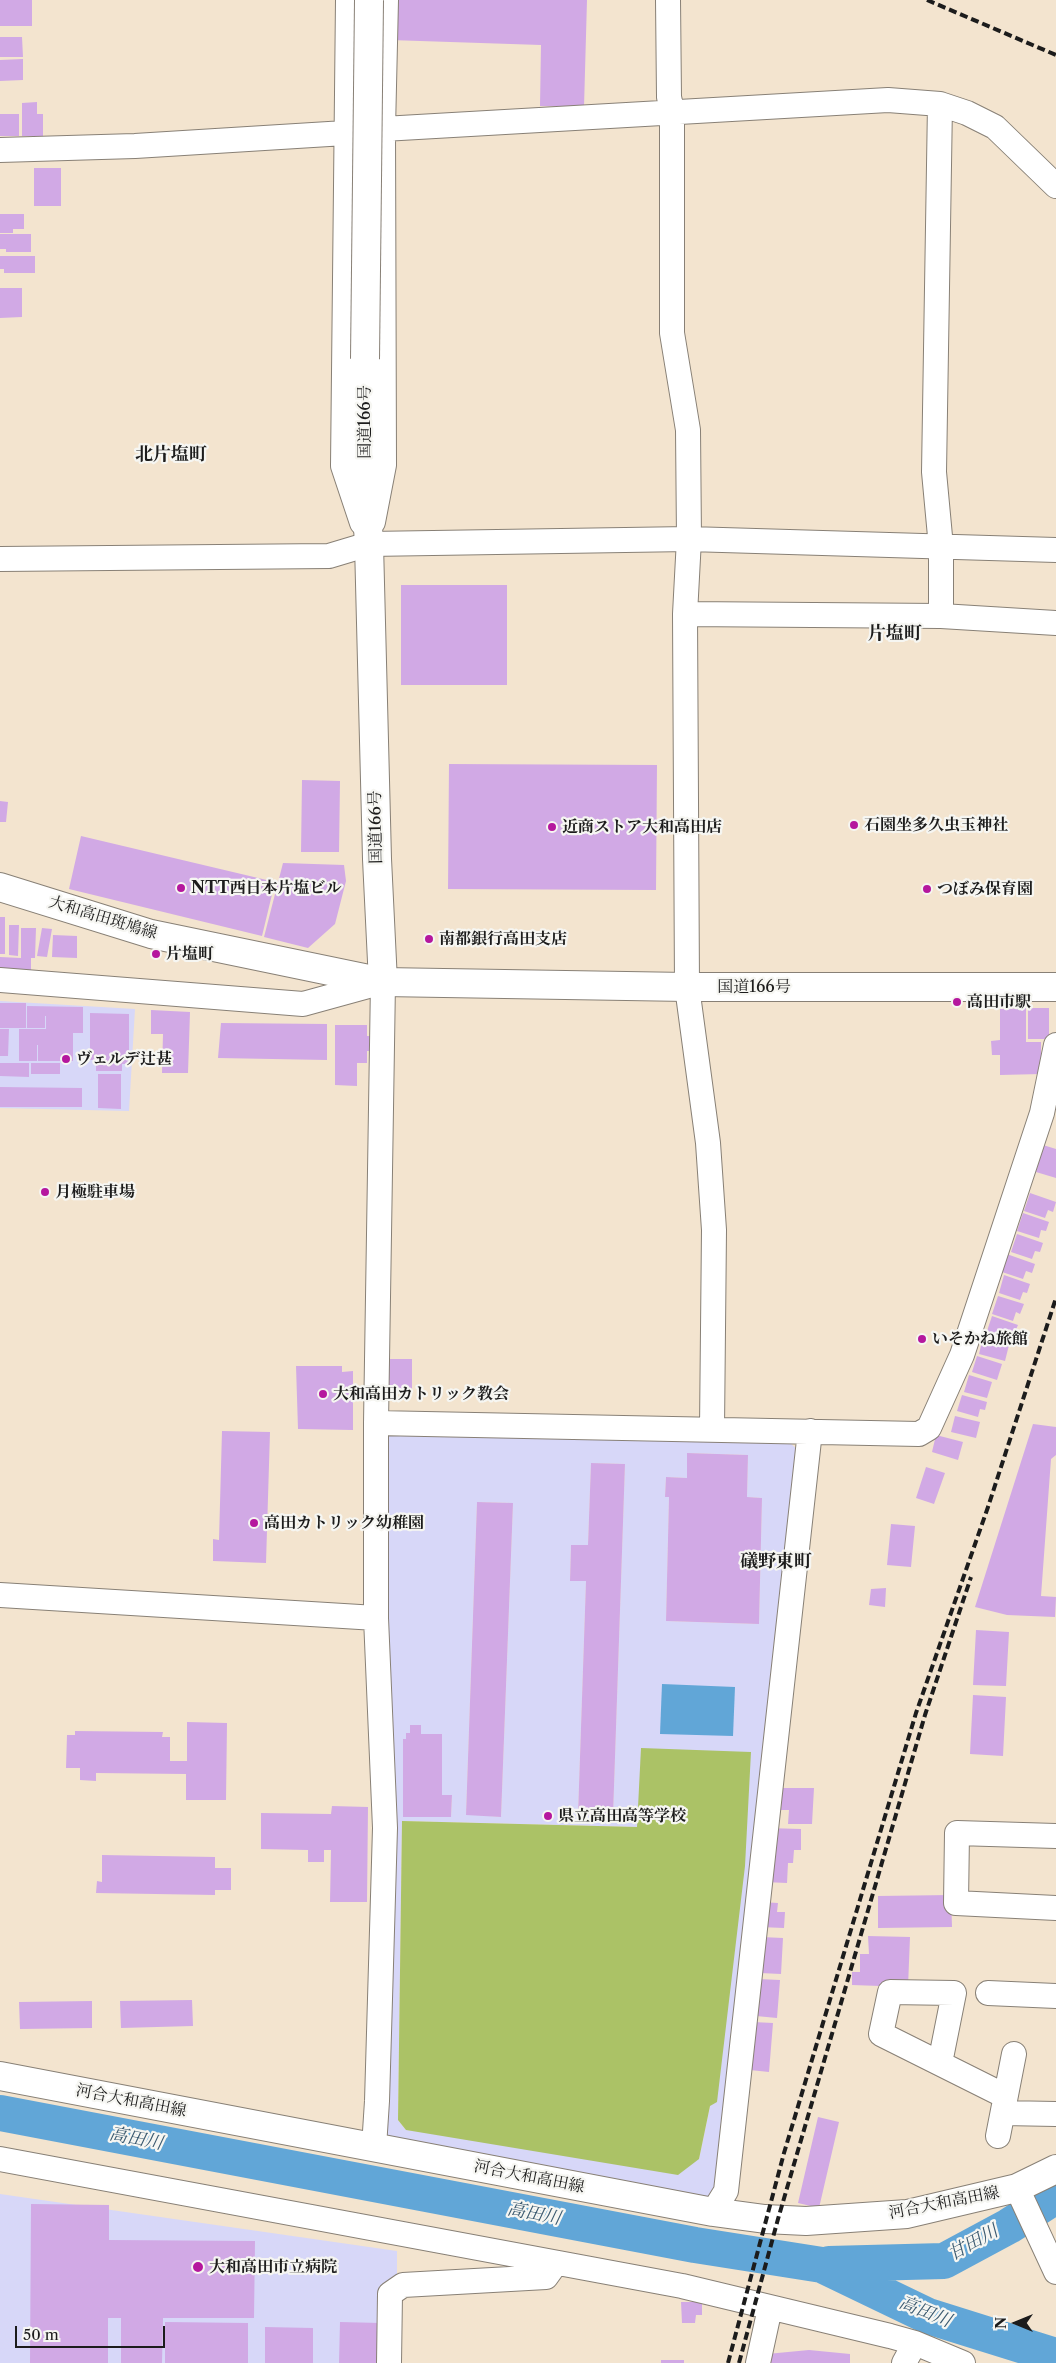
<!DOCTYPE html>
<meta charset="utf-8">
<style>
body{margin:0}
#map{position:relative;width:1056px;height:2363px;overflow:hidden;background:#f3e4cf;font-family:"Libre Caslon Text",serif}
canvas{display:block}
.north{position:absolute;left:991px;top:2298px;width:50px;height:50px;-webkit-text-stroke:4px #f6f6f2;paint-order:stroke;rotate:270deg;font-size:14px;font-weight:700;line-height:20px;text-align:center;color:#1c1c1c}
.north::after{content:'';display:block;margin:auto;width:18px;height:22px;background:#1c1c1c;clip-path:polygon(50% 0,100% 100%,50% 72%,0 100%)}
.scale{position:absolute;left:15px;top:2326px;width:150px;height:22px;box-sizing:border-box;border:2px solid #1c1c1c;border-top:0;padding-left:6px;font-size:15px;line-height:18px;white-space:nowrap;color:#1c1c1c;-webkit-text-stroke:4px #f6f6f2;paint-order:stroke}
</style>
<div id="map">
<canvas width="1056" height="2363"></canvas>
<div class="north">N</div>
<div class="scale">50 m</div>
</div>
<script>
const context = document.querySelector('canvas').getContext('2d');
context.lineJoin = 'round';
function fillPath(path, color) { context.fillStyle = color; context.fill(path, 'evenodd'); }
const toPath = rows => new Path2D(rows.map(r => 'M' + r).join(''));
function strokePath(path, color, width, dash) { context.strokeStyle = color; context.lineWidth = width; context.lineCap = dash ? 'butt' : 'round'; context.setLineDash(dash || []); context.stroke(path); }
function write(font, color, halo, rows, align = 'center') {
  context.font = font + ' "Libre Caslon Text","Noto Serif JP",serif'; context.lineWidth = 4.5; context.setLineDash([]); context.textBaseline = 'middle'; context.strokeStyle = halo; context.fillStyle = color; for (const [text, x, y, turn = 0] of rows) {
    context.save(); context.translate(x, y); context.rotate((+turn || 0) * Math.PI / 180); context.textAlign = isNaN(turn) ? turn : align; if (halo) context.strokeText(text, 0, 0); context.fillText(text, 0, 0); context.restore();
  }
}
fillPath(toPath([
 [0,1001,135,1009,129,1111,0,1108],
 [385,1433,788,1441,800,1452,725,2172,712,2199,385,2135],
 [687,1453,748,1455,747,1497,762,1498,759,1624,666,1621,669,1497,665,1497,666,1477,687,1478],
 [591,1463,625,1464,613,1816,578,1815,586,1581,570,1580,571,1545,588,1545],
 [477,1502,513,1503,501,1817,466,1814],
 [410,1725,420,1725,421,1734,442,1734,442,1795,452,1795,451,1817,403,1817,403,1740,406,1739,406,1733,410,1733],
 [402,1821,638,1827,710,2106,699,2159,406,2130,398,2120],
 [0,2194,397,2251,397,2282,383,2363,0,2363]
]), '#d7d7f8');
fillPath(toPath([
 [641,1748,751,1752,745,1866,717,2102,710,2106,699,2159,678,2175,406,2130,398,2120,402,1821,637,1827]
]), '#abc266');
fillPath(toPath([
 [662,1684,735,1687,733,1736,660,1734]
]), '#61a6d7');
strokePath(toPath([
 [0,2113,695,2245,822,2265,928,2316,1056,2356],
 [829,2264,944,2261,1009,2226,1056,2196]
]), '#61a6d7', 36);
fillPath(toPath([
 [0,0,32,0,32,26,0,26],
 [391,0,587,0,584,107,540,106,541,45,390,40],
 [0,37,22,37,23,57,0,57],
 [23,59,23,80,0,81,0,60],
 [37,102,37,114,43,114,43,136,22,136,22,103],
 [0,114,19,114,19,136,0,136],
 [34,168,61,168,61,206,34,206],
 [0,214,24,214,24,229,13,229,13,233,0,233],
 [0,234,31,234,31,252,6,252,6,249,0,249],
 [0,256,35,256,35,273,4,273,4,269,0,269],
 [0,288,22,288,22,317,0,318],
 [401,585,507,585,507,685,401,685],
 [449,764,657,765,656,890,448,889],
 [302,780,340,781,339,852,301,852],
 [0,801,8,802,6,822,0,822],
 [81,836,275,882,262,936,69,889],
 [283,863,344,865,346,881,335,924,308,948,264,937],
 [0,917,5,917,5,954,0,954],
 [9,925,19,925,18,956,9,955],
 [21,928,36,928,35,958,31,958,31,972,0,971,0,957,21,958],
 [42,928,52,929,47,957,37,956],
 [53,935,77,936,77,958,52,957],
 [0,1003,26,1003,26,1028,0,1028],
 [27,1006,83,1007,83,1033,73,1033,73,1061,38,1061,38,1045,46,1045,37,1045,37,1061,19,1061,19,1029,46,1029,46,1016,51,1016,45,1016,45,1028,27,1028],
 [1026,1008,1026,1042,1041,1042,1041,1074,1000,1075,1000,1055,992,1055,991,1041,1000,1040,1000,1009],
 [1028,1008,1049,1008,1049,1039,1028,1039],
 [151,1010,190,1012,188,1073,162,1073,163,1034,151,1034],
 [90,1013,129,1014,129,1064,122,1064,122,1071,96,1071,96,1060,90,1060],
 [221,1023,327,1024,327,1060,218,1058],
 [335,1025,367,1025,367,1036,376,1036,376,1051,367,1051,367,1063,357,1063,357,1086,335,1085],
 [0,1029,9,1029,8,1056,0,1056],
 [0,1063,29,1063,29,1077,0,1076],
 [31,1063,60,1063,60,1074,31,1074],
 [98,1074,121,1074,121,1109,98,1108],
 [0,1087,82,1088,82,1107,0,1107],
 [1043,1145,1056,1149,1056,1178,1036,1172],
 [1030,1193,1056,1202,1053,1212,1048,1210,1045,1218,1024,1211],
 [1023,1213,1049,1222,1046,1231,1041,1230,1039,1238,1017,1231],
 [1017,1234,1043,1243,1040,1252,1035,1251,1032,1259,1011,1252],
 [1001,1252,1035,1264,1032,1273,1026,1271,1023,1279,996,1270],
 [1004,1275,1030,1284,1027,1293,1023,1292,1020,1300,999,1293],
 [998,1296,1024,1304,1020,1314,1016,1312,1013,1321,992,1314],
 [992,1316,1018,1325,1014,1334,1010,1333,1007,1341,986,1334],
 [983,1337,1009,1345,1005,1361,979,1354],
 [977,1356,1002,1364,997,1380,972,1372],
 [384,1359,412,1359,412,1391,384,1391],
 [296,1366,342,1366,342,1372,353,1371,353,1430,298,1429],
 [969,1375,992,1382,987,1398,964,1392],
 [962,1395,987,1402,985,1410,980,1409,978,1417,957,1411],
 [955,1416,980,1422,976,1438,951,1432],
 [1033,1424,1056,1427,1056,1455,1051,1459,1041,1596,1056,1597,1055,1617,1007,1615,975,1607],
 [222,1431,270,1432,266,1563,213,1561,213,1539,219,1540],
 [936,1435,963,1442,958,1460,932,1452],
 [687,1453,748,1455,747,1497,762,1498,759,1624,666,1621,669,1497,665,1497,666,1477,687,1478],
 [591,1463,625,1464,613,1816,578,1815,586,1581,570,1581,571,1545,588,1545],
 [926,1467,945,1473,934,1504,916,1498],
 [477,1502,513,1503,501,1817,466,1815],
 [891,1524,915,1526,911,1567,887,1565],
 [886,1588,885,1607,869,1605,871,1589],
 [976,1630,1009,1632,1006,1686,973,1685],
 [973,1695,1006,1697,1003,1756,970,1754],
 [187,1722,227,1723,226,1800,186,1800,186,1774,96,1773,96,1781,80,1780,80,1768,66,1768,67,1735,75,1735,75,1731,163,1732,162,1737,170,1737,170,1761,187,1761],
 [410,1725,421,1725,421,1734,442,1734,442,1795,452,1795,451,1817,403,1817,403,1739,406,1739,406,1733,410,1733],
 [782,1788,814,1788,812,1824,788,1824,789,1810,781,1810],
 [332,1806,368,1807,367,1902,330,1902,331,1850,324,1850,324,1862,308,1862,308,1850,261,1849,261,1813,331,1814],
 [767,1828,801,1829,801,1850,794,1850,793,1863,788,1863,787,1883,764,1882],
 [102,1855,215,1857,215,1868,231,1868,231,1890,215,1890,215,1895,96,1893,97,1881,102,1882],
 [951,1895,952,1927,878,1928,878,1896],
 [761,1902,778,1903,777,1912,785,1912,784,1928,760,1927],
 [868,1936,910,1937,908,1987,852,1985,852,1972,860,1972,860,1954,869,1954],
 [761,1937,783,1938,781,1974,760,1973],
 [758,1979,780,1980,777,2018,756,2016],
 [192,2000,193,2026,121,2028,120,2001],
 [92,2001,92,2028,20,2029,19,2002],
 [753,2022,773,2023,769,2072,750,2070],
 [818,2117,839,2122,819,2208,798,2203],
 [31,2204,109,2205,109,2240,255,2241,254,2318,163,2318,162,2363,121,2363,121,2318,108,2318,108,2363,30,2363],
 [681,2302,702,2302,702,2315,696,2315,695,2323,682,2323],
 [165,2322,248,2323,248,2363,165,2363],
 [340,2322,381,2323,381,2363,339,2363],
 [265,2327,313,2328,313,2363,265,2363],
 [809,2350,850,2354,850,2363,767,2363,767,2354],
 [661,2360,684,2360,684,2363,661,2363]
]), '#d1a9e5');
const minor = toPath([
 [348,0,343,466,362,523],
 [668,0,669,97,672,111,672,333,688,430,689,539,685,614,687,987,708,1143,714,1230,712,1428],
 [940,104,934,472,941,547,941,616],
 [0,150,135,146,345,133,383,129,888,100,940,104,967,113,995,127,1056,186],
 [373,522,384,465,383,129,386,0],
 [0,559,329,556,369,544,689,539,1056,550],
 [685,614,941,616,1056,623],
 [0,980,303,1004,383,982,376,1423,376,1618,385,1828,377,2101,374,2147],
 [376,1423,919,1434,929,1428,962,1355,1042,1113,1056,1045],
 [0,1595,376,1618],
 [1056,1836,957,1833,956,1903,1056,1908],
 [988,1993,1056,1996],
 [940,2063,954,1993,890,1992,881,2034,1005,2096],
 [1003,2113,1056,2114],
 [998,2136,1014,2054],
 [0,2159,682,2286,890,2336,915,2343,963,2363],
 [1017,2188,1056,2272],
 [713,2212,726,2191,810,1431],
 [389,2363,390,2294,403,2285,546,2277,556,2263],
 [758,2363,770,2308],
 [904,2363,915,2343]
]);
const major = toPath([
 [0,887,151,934,383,982],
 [0,2076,713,2212,765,2219,806,2221,907,2214,1017,2188,1056,2169]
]);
const highway = toPath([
 [365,359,364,461,369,544,377,859,383,982,687,987,1056,987]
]);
strokePath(minor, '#888076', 26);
strokePath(major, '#888076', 30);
strokePath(highway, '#888076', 30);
strokePath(minor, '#fff', 24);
strokePath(major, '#fff', 28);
strokePath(highway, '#fff', 28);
strokePath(toPath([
 [927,0,1056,55],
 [728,2363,784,2153,916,1713,988,1507,1056,1298],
 [739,2363,778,2219,925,1715,971,1577]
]), '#1c1c1c', 4, [8, 4]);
const highwayBridge = toPath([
 [365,359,369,0]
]);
strokePath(highwayBridge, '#888076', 30, []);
strokePath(highwayBridge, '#fff', 28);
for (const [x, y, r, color] of [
 [854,825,5,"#b5179e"],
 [552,827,5,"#b5179e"],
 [181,888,5,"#b5179e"],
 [927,889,5,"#b5179e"],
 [429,939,5,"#b5179e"],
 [156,954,5,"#b5179e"],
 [957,1002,5,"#b5179e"],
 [66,1059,5,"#b5179e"],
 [45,1192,5,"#b5179e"],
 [922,1339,5,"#b5179e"],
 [323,1394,5,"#b5179e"],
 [254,1523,5,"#b5179e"],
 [548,1816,5,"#b5179e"],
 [198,2267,6,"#b5179e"]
]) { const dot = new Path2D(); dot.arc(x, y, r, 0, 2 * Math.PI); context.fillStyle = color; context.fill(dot); strokePath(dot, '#f6f6f2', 2); }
write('16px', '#1c1c1c', '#f6f6f2', [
 ["国道166号",365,422,-90],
 ["国道166号",376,827,-91],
 ["大和高田斑鳩線",103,918,17],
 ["国道166号",754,987],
 ["河合大和高田線",131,2101,11],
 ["河合大和高田線",529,2177,11],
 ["河合大和高田線",944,2203,-11]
]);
write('bold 16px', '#1c1c1c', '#f6f6f2', [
 ["石園坐多久虫玉神社",864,825],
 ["近商ストア大和高田店",562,827],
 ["NTT西日本片塩ビル",191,888],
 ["つぼみ保育園",937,889],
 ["南都銀行高田支店",439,939],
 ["片塩町",166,954],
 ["高田市駅",967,1002],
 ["ヴェルデ辻甚",76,1059],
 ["月極駐車場",55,1192],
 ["いそかね旅館",932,1339],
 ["大和高田カトリック教会",333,1394],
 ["高田カトリック幼稚園",264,1523],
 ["県立高田高等学校",558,1816],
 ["大和高田市立病院",209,2267]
], 'left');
write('bold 18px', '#1c1c1c', '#f6f6f2', [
 ["北片塩町",171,455],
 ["片塩町",895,634],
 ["礒野東町",776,1562]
]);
write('italic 18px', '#3b5a70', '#f6f6f2', [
 ["高田川",136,2139,11],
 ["高田川",534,2214,11],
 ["甘田川",973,2243,-29],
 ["高田川",925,2312,22]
]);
</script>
